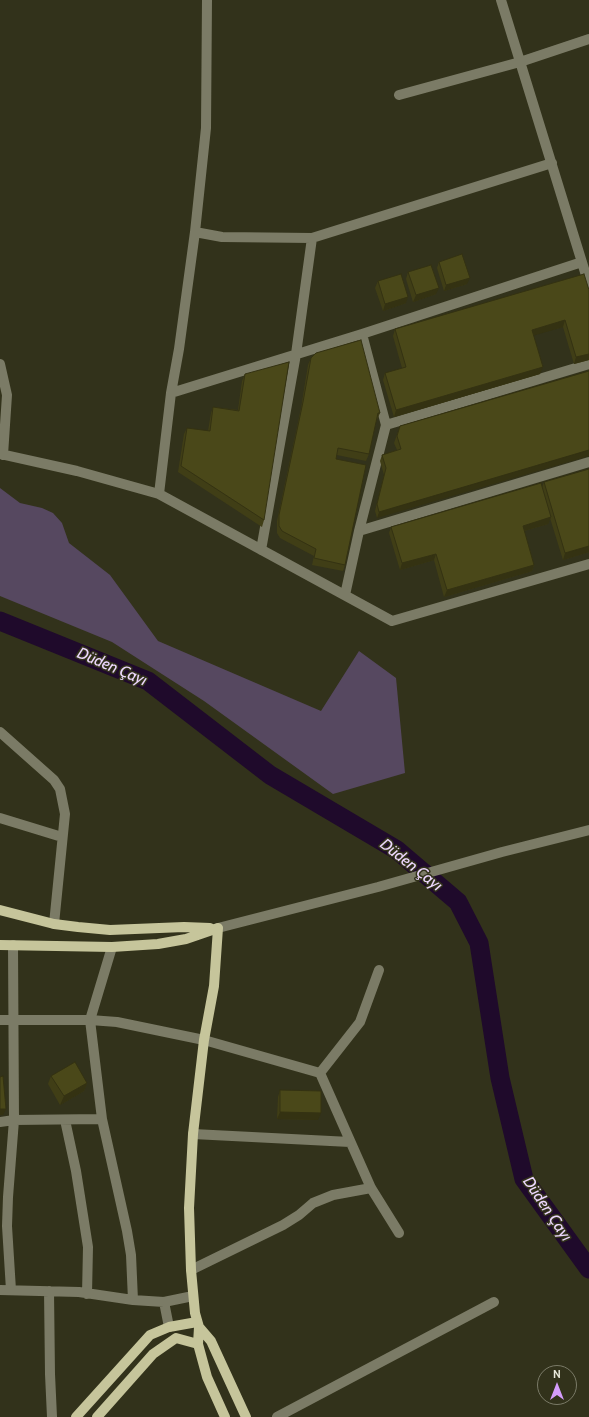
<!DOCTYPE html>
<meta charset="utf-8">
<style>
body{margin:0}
#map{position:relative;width:589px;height:1417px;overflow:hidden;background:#32321b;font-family:Cabin,sans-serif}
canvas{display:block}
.north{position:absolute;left:537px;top:1365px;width:40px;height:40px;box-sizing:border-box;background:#32321b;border:1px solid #7b7b68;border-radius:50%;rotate:0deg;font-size:11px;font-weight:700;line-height:16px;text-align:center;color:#e9e9db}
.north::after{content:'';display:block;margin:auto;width:14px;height:18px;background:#d49cfb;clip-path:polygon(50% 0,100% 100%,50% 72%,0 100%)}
</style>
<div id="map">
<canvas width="589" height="1417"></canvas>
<div class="north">N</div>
</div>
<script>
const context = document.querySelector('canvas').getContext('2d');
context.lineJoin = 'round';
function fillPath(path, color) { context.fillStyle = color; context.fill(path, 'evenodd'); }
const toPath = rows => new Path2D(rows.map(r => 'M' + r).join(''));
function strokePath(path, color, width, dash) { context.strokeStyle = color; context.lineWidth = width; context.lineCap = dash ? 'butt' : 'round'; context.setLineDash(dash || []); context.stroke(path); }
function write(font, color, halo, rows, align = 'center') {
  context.font = font + ' Cabin,sans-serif'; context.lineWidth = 3; context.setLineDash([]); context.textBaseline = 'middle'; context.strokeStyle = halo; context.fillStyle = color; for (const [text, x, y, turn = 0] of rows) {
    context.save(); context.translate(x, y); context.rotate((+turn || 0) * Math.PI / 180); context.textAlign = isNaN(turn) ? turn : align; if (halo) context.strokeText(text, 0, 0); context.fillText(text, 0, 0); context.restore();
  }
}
fillPath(toPath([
 [0,488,20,503,42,508,53,513,62,523,69,543,110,575,158,641,321,711,359,651,396,678,405,773,333,794,204,701,112,642,0,596]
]), '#564860');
strokePath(toPath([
 [0,621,148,681,270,775,397,850,458,902,479,943,500,1078,524,1179,589,1269]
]), '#1f0a2b', 19);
strokePath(toPath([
 [501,0,589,285],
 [399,95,520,62,589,39],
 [195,232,222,237,312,238,552,163],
 [362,334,386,425],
 [0,364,7,395,3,455],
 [171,393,362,334,582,262],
 [0,454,77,471,159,494,392,621,589,564],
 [159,494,171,393,179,349,195,232,206,128,207,0],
 [359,531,589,462],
 [261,550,296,354,312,238],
 [345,595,359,531,386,425,589,364],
 [0,732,54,780,60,789,65,814,54,924],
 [0,818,62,837],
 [218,928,378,887,502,852,589,830],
 [112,947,90,1020,102,1119,127,1231,131,1255,133,1300],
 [0,1020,90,1020,117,1022,204,1040,320,1073,360,1022,379,970],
 [320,1073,371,1188,399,1233],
 [65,1120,76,1171,88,1247,87,1294],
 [0,1122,14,1120,102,1119],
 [193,1134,350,1142],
 [191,1270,283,1225,299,1215,313,1203,333,1195,371,1188],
 [0,1290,79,1292,133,1300,164,1302,193,1296],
 [11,1290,7,1226,8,1197,14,1120,13,945],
 [49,1291,50,1374,52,1417],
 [164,1302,169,1327],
 [277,1417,494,1302]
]), '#7b7b66', 10);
strokePath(toPath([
 [0,910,54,924,78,927,110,930,184,927,210,928],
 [218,928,214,986,204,1040,193,1134,189,1208,191,1270,195,1313,199,1327,198,1344,207,1377,225,1417],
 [0,945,112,947,158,944,186,939,218,928],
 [199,1327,211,1341,246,1417],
 [76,1417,150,1335,169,1327,197,1322],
 [97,1417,153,1354,176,1338,198,1344]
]), '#c6c59b', 10);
fillPath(toPath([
 [439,262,467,284,444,291,437,268],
 [408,272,436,294,413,302,406,279],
 [378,281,406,303,383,311,375,288],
 [589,290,589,360,574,364,563,327,533,335,540,374,394,417,383,380,385,373,402,368,393,336,395,329],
 [311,358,380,413,377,420,376,420,369,454,366,461,337,455,336,459,345,565,343,571,312,565,314,556,280,538,277,533,277,521,301,408,308,365],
 [589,371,377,518,375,511,384,475,380,461,382,455,397,450,394,443,400,426],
 [245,374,264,520,262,527,178,472,184,434,187,428,208,431,211,413,213,407,238,410,242,381],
 [589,469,589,552,563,560,550,518,548,524,524,531,534,565,532,571,444,597,434,560,400,570,389,533,391,527,542,487,544,482],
 [51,1076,87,1083,84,1091,60,1105,48,1084],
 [280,1090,318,1120,277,1119,278,1097]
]), '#403e16');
fillPath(toPath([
 [470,278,467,284,444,291,446,285],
 [439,288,436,294,413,302,416,295],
 [408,297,406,303,383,311,385,304],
 [565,320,563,327,529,337,532,330],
 [589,354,589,360,574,364,576,357],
 [543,367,540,374,394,417,396,410],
 [589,450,589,456,377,518,379,512],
 [551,517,548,524,520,532,523,526],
 [589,546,589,552,563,560,565,553],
 [436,554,434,560,400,570,402,563],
 [534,565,532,571,444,597,447,590],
 [87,1083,84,1091,60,1105,64,1096],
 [0,1109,6,1109,3,1115,0,1115],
 [280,1112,321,1113,318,1120,277,1119]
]), '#343212');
const building = toPath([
 [462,254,470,278,446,285,439,262,462,254],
 [431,265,439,288,416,295,408,272,431,265],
 [401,274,408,297,385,304,378,281,401,274],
 [584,274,589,290,589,354,576,357,565,320,532,330,543,367,396,410,385,373,406,367,395,329,584,274],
 [361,340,380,413,378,413,369,454,338,448,336,459,366,465,345,565,314,558,316,549,282,531,279,526,279,515,303,402,311,358,316,353,361,340],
 [289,362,264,520,181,466,187,428,210,431,213,407,239,411,245,374,289,362],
 [589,371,589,450,379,512,377,504,386,468,382,455,401,449,397,436,400,426,589,371],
 [589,469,589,546,565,553,544,482,589,469],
 [541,483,551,517,523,526,534,565,447,590,436,554,402,563,391,527,541,483],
 [75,1062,87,1083,64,1096,51,1076,75,1062],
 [3,1076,6,1109,0,1109,0,1077,3,1076],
 [280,1090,321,1091,321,1113,280,1112,280,1090]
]);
fillPath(building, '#4a4819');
strokePath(building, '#343212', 1);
write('italic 16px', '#edd7fe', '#32321b', [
 ["Düden Çayı",112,667,23],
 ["Düden Çayı",411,865,38],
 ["Düden Çayı",547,1209,56]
]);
</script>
